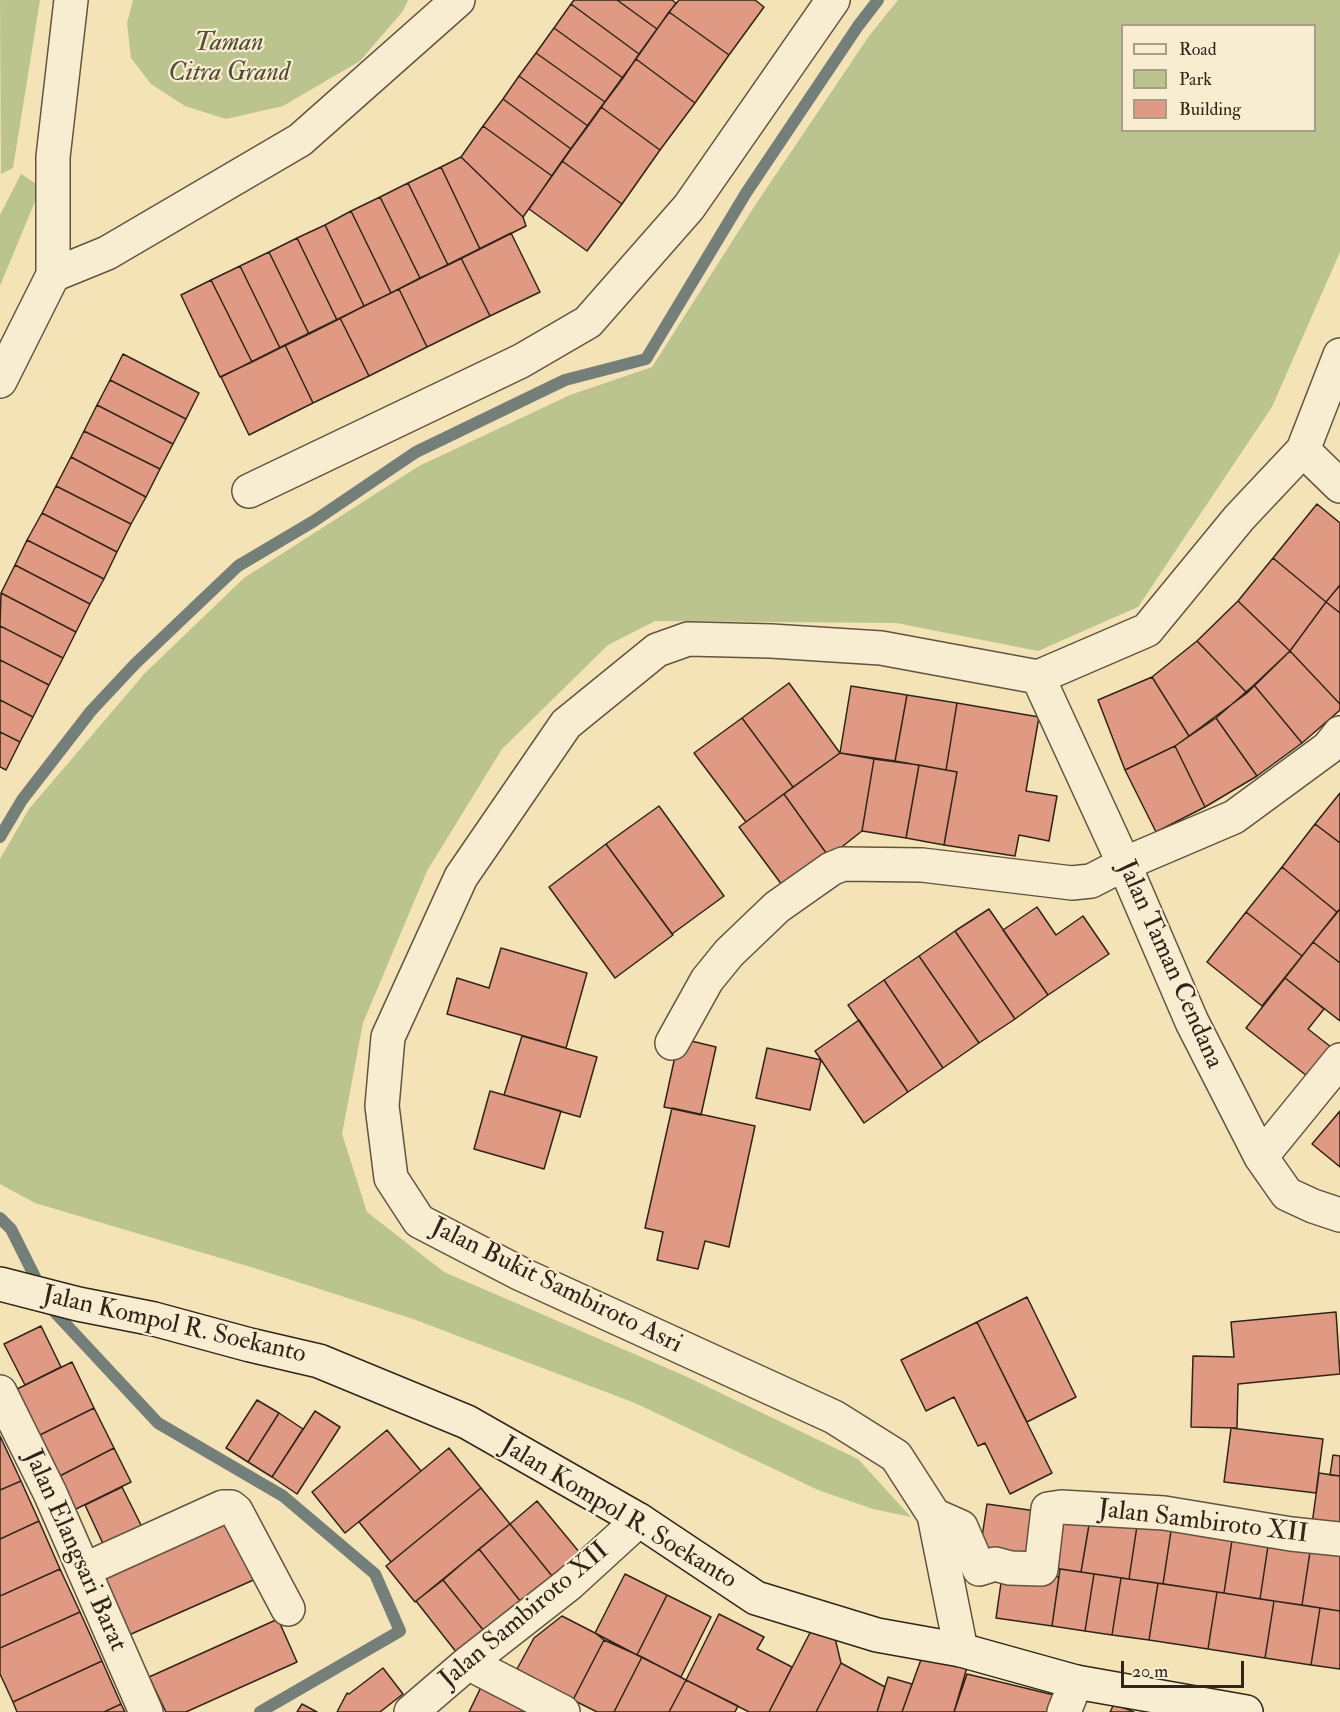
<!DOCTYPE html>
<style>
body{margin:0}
#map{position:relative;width:1340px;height:1712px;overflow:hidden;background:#f5e3b8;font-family:"IM FELL Double Pica",serif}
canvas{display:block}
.legend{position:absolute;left:1121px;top:24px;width:195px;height:108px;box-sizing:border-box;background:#f8edd1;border:2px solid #a89d87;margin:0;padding:8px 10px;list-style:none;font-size:18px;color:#302518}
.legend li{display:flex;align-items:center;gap:12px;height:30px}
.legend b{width:30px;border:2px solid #a89d87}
.scale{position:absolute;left:1121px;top:1661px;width:123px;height:27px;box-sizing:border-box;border:3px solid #302518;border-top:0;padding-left:8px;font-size:18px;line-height:21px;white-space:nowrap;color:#302518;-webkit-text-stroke:4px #f8edd1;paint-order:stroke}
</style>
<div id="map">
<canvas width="1340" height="1712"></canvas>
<ul class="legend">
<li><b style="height:8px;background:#f8edd1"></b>Road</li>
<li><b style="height:16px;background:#bbc48f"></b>Park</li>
<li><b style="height:16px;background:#e09983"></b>Building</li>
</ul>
<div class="scale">20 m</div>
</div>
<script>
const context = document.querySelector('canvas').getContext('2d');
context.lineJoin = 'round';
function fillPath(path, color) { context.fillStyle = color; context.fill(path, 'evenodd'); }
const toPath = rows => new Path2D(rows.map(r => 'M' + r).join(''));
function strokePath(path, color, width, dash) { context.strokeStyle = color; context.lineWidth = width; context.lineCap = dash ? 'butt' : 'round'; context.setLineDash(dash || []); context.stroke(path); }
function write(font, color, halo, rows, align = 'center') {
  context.font = font + ' "IM FELL Double Pica",serif'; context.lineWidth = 4.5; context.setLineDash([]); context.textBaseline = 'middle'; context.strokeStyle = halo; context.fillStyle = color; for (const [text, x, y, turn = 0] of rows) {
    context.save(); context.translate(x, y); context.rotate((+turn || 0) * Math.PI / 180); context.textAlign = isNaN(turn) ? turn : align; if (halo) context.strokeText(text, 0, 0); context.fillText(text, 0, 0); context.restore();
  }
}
fillPath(toPath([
 [0,0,40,0,13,168,1,174],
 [133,0,408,0,403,11,360,61,283,106,226,119,185,106,151,84,131,58,127,23],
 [898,0,1340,0,1340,252,1272,407,1138,607,1038,651,896,623,655,621,608,645,502,749,427,871,363,1023,342,1134,367,1212,444,1272,683,1375,858,1459,911,1517,873,1509,818,1490,635,1403,413,1319,254,1268,35,1203,0,1184,0,859,29,809,145,673,244,578,419,466,570,395,652,367,754,207,869,36],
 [1122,26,1314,26,1314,130,1122,130],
 [21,174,41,187,0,286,0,215]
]), '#bbc48f');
strokePath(toPath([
 [0,837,22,800,91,711,135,664,238,566,314,521,416,452,565,380,646,359,746,193,858,26,878,0],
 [0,1218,11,1229,41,1289],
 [48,1305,158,1423,283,1496,375,1574,400,1631,260,1712]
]), '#747f79', 12);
const building = toPath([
 [574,0,617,0,657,29,639,54,571,4,574,0],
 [617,0,672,0,676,3,657,29,617,0],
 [679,0,755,0,764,7,729,55,669,12,679,0],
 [571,4,639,54,623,78,554,28,571,4],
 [669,12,729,55,695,103,636,59,669,12],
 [554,28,623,78,605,102,536,53,554,28],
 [536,53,605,102,588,126,519,76,536,53],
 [636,59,695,103,660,150,601,107,636,59],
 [519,76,588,126,571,149,503,99,519,76],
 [503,99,571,149,552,176,483,126,503,99],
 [601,107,660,150,622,204,562,161,601,107],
 [483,126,552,176,523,217,461,157,483,126],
 [461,157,523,217,526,226,480,249,441,167,461,157],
 [562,161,622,204,587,251,529,209,562,161],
 [441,167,480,249,448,265,408,183,441,167],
 [408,183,448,265,420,278,380,197,408,183],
 [380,197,420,278,391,293,351,211,380,197],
 [351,211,391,293,364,306,325,225,351,211],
 [325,225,364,306,337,320,297,238,325,225],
 [511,233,540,292,490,316,461,258,511,233],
 [297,238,337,320,309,334,269,252,297,238],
 [269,252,309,334,280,348,240,266,269,252],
 [461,258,490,316,427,347,399,289,461,258],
 [240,266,280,348,252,362,211,280,240,266],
 [211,280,252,362,220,377,181,295,211,280],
 [399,289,427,347,369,376,340,318,399,289],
 [340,318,369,376,313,403,285,345,340,318],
 [285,345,313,403,249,435,221,377,285,345],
 [123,354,199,393,186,419,110,380,123,354],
 [110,380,186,419,173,444,97,405,110,380],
 [97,405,173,444,160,469,84,431,97,405],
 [84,431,160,469,146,497,71,457,84,431],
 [71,457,146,497,131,524,56,486,71,457],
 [56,486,131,524,117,552,42,513,56,486],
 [1317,504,1340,523,1340,585,1326,602,1273,558,1317,504],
 [42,513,117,552,104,579,27,540,42,513],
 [27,540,104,579,90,604,15,565,27,540],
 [1273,558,1326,602,1290,651,1238,601,1273,558],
 [15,565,90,604,76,632,1,593,15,565],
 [1340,585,1340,613,1326,602,1340,585],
 [1,593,76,632,63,658,0,626,1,593],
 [1238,601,1290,651,1247,693,1197,641,1238,601],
 [1326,602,1340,613,1340,704,1290,651,1326,602],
 [0,626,63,658,49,685,0,660,0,626],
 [1197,641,1247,693,1189,736,1152,677,1197,641],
 [1290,651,1340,704,1340,710,1302,743,1254,685,1290,651],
 [0,660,49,685,33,717,0,700,0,660],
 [1152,677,1189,736,1175,746,1125,770,1098,700,1152,677],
 [789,683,840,753,793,787,742,718,789,683],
 [1254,685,1302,743,1257,776,1216,718,1254,685],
 [851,686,907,695,895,761,840,753,851,686],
 [907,695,957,703,946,770,895,761,907,695],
 [0,700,33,717,20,742,0,732,0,700],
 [957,703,1039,717,1026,791,1057,796,1049,841,1019,835,1015,856,944,845,957,772,946,770,957,703],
 [742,718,793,787,746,822,694,753,742,718],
 [1216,718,1257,776,1205,807,1175,746,1216,718],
 [0,732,20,742,6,770,0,767,0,732],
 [1175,746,1205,807,1156,832,1125,770,1175,746],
 [840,753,874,759,862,831,829,857,784,794,840,753],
 [874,759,919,765,906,838,862,831,874,759],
 [919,765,957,772,944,845,906,838,919,765],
 [1340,793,1340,843,1315,824,1340,793],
 [784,794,829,857,785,889,739,827,784,794],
 [659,806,724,896,672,934,606,844,659,806],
 [1315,824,1340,843,1340,909,1337,912,1282,867,1315,824],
 [606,844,673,935,615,978,549,887,606,844],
 [1282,867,1337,912,1302,956,1246,912,1282,867],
 [1037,907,1056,935,1083,916,1109,954,1048,995,1003,930,1037,907],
 [989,909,1048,995,1015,1019,955,931,989,909],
 [1340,909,1340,963,1313,942,1340,909],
 [1246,912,1302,956,1262,1006,1207,962,1246,912],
 [955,931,1015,1019,979,1043,919,956,955,931],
 [1313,942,1340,963,1340,1021,1285,978,1313,942],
 [501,948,587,973,566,1048,447,1014,457,978,489,988,501,948],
 [919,956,979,1043,943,1068,884,980,919,956],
 [1285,978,1324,1009,1308,1029,1331,1047,1307,1076,1246,1028,1285,978],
 [884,980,943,1068,908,1092,848,1005,884,980],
 [859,1020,908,1092,864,1123,815,1051,859,1020],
 [522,1036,597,1057,580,1117,504,1095,522,1036],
 [679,1038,716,1047,701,1115,664,1107,679,1038],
 [767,1048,821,1060,810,1110,756,1098,767,1048],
 [490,1091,561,1111,544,1169,474,1149,490,1091],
 [672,1108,755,1126,729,1247,705,1241,698,1269,657,1260,663,1232,645,1228,672,1108],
 [1340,1111,1340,1167,1312,1144,1340,1111],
 [1027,1297,1076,1397,1027,1422,977,1322,1027,1297],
 [1336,1312,1340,1374,1238,1384,1237,1428,1191,1427,1193,1356,1234,1357,1231,1322,1336,1312],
 [977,1322,1052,1473,1010,1494,985,1443,978,1446,954,1397,926,1411,901,1360,977,1322],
 [41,1326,61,1367,25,1385,4,1344,41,1326],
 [72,1362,94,1408,36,1437,13,1391,72,1362],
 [257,1400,279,1413,248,1462,226,1448,257,1400],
 [94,1408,114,1448,56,1478,36,1437,94,1408],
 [315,1411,340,1427,297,1494,272,1477,315,1411],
 [279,1413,303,1429,272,1477,248,1462,279,1413],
 [1231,1428,1323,1439,1316,1493,1224,1482,1231,1428],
 [387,1430,421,1471,345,1533,312,1492,387,1430],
 [0,1436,21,1481,0,1490,0,1436],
 [114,1448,131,1482,72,1511,56,1478,114,1448],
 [449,1448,481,1488,391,1562,359,1522,449,1448],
 [1333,1455,1340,1456,1340,1476,1330,1475,1333,1455],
 [1319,1473,1340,1476,1340,1528,1312,1524,1319,1473],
 [21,1481,39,1521,0,1539,0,1490,21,1481],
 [122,1487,143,1529,105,1548,85,1505,122,1487],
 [481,1488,510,1524,415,1602,386,1566,481,1488],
 [537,1501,580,1553,552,1576,510,1524,537,1501],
 [987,1504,1043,1512,1035,1565,979,1557,987,1504],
 [1056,1514,1090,1519,1081,1572,1047,1567,1056,1514],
 [229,1519,258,1578,129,1635,103,1579,229,1519],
 [1090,1519,1137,1526,1129,1579,1081,1572,1090,1519],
 [39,1521,60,1569,0,1596,0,1539,39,1521],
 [510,1524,552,1576,521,1602,479,1549,510,1524],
 [1137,1526,1171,1531,1163,1584,1129,1579,1137,1526],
 [1171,1531,1232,1540,1224,1593,1163,1584,1171,1531],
 [1232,1540,1268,1546,1260,1599,1224,1593,1232,1540],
 [1268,1546,1310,1552,1302,1605,1260,1599,1268,1546],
 [479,1549,521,1602,484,1631,443,1580,479,1549],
 [1310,1552,1340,1556,1340,1611,1302,1605,1310,1552],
 [60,1569,80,1612,0,1648,0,1596,60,1569],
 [1003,1569,1059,1577,1052,1626,996,1618,1003,1569],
 [1060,1569,1094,1574,1085,1631,1052,1626,1060,1569],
 [625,1574,667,1595,637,1655,595,1633,625,1574],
 [1094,1574,1121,1578,1112,1635,1085,1631,1094,1574],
 [1121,1578,1158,1583,1149,1640,1112,1635,1121,1578],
 [443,1580,484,1631,457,1653,416,1601,443,1580],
 [1158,1583,1217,1592,1208,1649,1149,1640,1158,1583],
 [1217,1592,1274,1601,1265,1658,1208,1649,1217,1592],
 [667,1595,711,1617,681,1677,637,1655,667,1595],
 [1274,1601,1320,1608,1311,1665,1265,1658,1274,1601],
 [1320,1608,1340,1611,1340,1669,1311,1665,1320,1608],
 [80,1612,102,1661,13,1702,0,1674,0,1648,80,1612],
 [719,1614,764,1637,757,1649,792,1667,769,1712,749,1712,686,1680,719,1614],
 [562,1616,595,1633,604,1640,573,1700,517,1669,534,1638,562,1616],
 [278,1619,297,1662,186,1712,166,1712,149,1677,278,1619],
 [813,1627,835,1638,841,1663,816,1712,769,1712,813,1627],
 [604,1640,642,1657,614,1712,597,1712,573,1700,604,1640],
 [923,1654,968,1664,954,1712,902,1712,923,1654],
 [642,1657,686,1680,669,1712,614,1712,642,1657],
 [102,1661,121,1704,104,1712,17,1712,13,1702,102,1661],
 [841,1663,885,1687,877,1712,816,1712,841,1663],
 [383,1668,403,1694,380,1712,337,1712,347,1693,349,1694,383,1668],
 [967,1674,1025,1688,1058,1696,1050,1712,954,1712,967,1674],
 [888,1677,912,1684,902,1712,877,1712,888,1677],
 [686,1680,738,1706,735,1712,669,1712,686,1680],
 [482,1685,525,1707,522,1712,469,1712,482,1685],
 [121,1704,125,1712,104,1712,121,1704],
 [302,1704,317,1712,297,1712,302,1704],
 [1114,1704,1134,1712,1110,1712,1114,1704]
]);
fillPath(building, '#e09983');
strokePath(building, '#302518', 1.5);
const street = toPath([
 [53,275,107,253,300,140,458,0],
 [0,381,53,275,53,157,71,0],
 [1303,450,1340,486],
 [249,491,521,361,588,322,689,207,833,0],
 [1038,677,1124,864,1192,1022,1261,1157,1287,1194,1313,1206,1340,1215],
 [672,1043,707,980,729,953,777,907,831,869,843,864,922,865,1072,883,1091,881,1124,864,1234,817,1328,748,1340,733],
 [1261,1157,1340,1060],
 [0,1392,50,1493,146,1712],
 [934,1515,961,1527,979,1569,995,1564,1010,1568,1041,1569,1048,1509,1061,1507,1164,1513,1291,1534,1340,1539],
 [84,1570,223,1507,231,1507,236,1511,288,1609],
 [961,1650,934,1515,896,1456,834,1417,521,1274,419,1221,391,1178,382,1106,388,1037,461,877,566,724,657,650,688,639,771,641,881,648,1038,677,1147,630,1239,518,1303,450,1340,355],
 [468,1663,563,1712],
 [411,1712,468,1663,569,1584,639,1520],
 [1064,1712,1076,1682]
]);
const secondary = toPath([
 [0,1284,78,1304,154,1319,250,1345,319,1361,467,1422,639,1520,756,1598,877,1635,961,1650,1076,1682,1246,1712]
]);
strokePath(street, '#615440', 36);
strokePath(secondary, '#302518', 36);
strokePath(street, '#f8edd1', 33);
strokePath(secondary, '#f8edd1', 33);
write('italic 26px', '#534d36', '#f8edd1', [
 ["Taman",229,44],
 ["Citra Grand",229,74]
]);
write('26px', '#302518', '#f8edd1', [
 ["Jalan Taman Cendana",1169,965,66],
 ["Jalan Bukit Sambiroto Asri",556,1287,26],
 ["Jalan Kompol R. Soekanto",174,1326,13],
 ["Jalan Kompol R. Soekanto",618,1514,31],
 ["Jalan Sambiroto XII",1203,1523,7],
 ["Jalan Elangsari Barat",74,1551,66],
 ["Jalan Sambiroto XII",525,1616,-40]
]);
</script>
